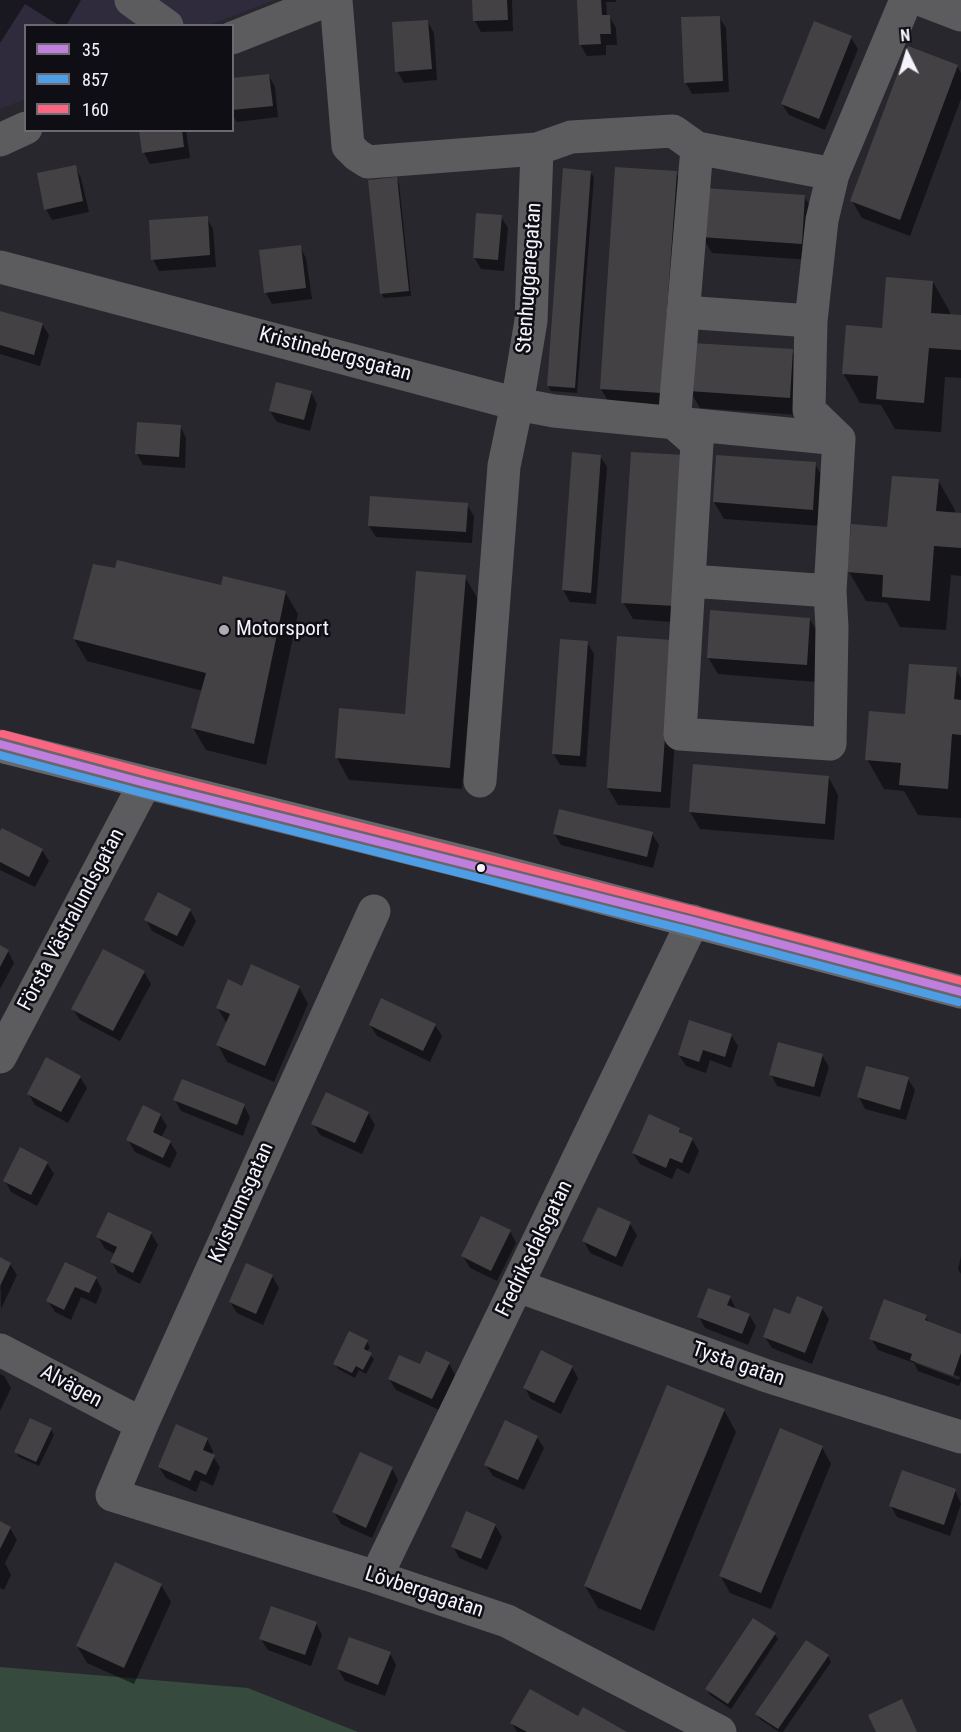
<!DOCTYPE html>
<meta charset="utf-8">
<style>
body{margin:0}
#map{position:relative;width:961px;height:1732px;overflow:hidden;background:#28272e;font-family:"Roboto Condensed",sans-serif}
canvas{display:block}
.legend{position:absolute;left:24px;top:24px;width:210px;height:108px;box-sizing:border-box;background:#0f0e14;border:2px solid #6b6a71;margin:0;padding:8px 10px;list-style:none;font-size:18px;color:#f4f3fc}
.legend li{display:flex;align-items:center;gap:12px;height:30px}
.legend b{width:30px;border:2px solid #6b6a71}
.north{position:absolute;left:877px;top:24px;width:60px;height:60px;-webkit-text-stroke:4px #0f0e14;paint-order:stroke;rotate:355deg;font-size:16px;font-weight:700;line-height:24px;text-align:center;color:#f4f3fc}
.north::after{content:'';display:block;margin:auto;width:21px;height:27px;background:#f4f3fc;clip-path:polygon(50% 0,100% 100%,50% 72%,0 100%)}
</style>
<div id="map">
<canvas width="961" height="1732"></canvas>
<ul class="legend">
<li><b style="height:8px;background:#c07fdc"></b>35</li>
<li><b style="height:8px;background:#4d9ee5"></b>857</li>
<li><b style="height:8px;background:#fa6682"></b>160</li>
</ul>
<div class="north">N</div>
</div>
<script>
const context = document.querySelector('canvas').getContext('2d');
context.lineJoin = 'round';
function fillPath(path, color) { context.fillStyle = color; context.fill(path, 'evenodd'); }
const toPath = rows => new Path2D(rows.map(r => 'M' + r).join(''));
function strokePath(path, color, width, dash) { context.strokeStyle = color; context.lineWidth = width; context.lineCap = dash ? 'butt' : 'round'; context.setLineDash(dash || []); context.stroke(path); }
function write(font, color, halo, rows, align = 'center') {
  context.font = font + ' "Roboto Condensed",sans-serif'; context.lineWidth = 5; context.setLineDash([]); context.textBaseline = 'middle'; context.strokeStyle = halo; context.fillStyle = color; for (const [text, x, y, turn = 0] of rows) {
    context.save(); context.translate(x, y); context.rotate((+turn || 0) * Math.PI / 180); context.textAlign = isNaN(turn) ? turn : align; if (halo) context.strokeText(text, 0, 0); context.fillText(text, 0, 0); context.restore();
  }
}
fillPath(toPath([
 [0,0,274,0,209,25,26,26,25,99,0,109]
]), '#2f2b3d');
fillPath(toPath([
 [0,1667,248,1688,358,1732,0,1732]
]), '#374a3e');
fillPath(toPath([
 [0,0,81,0,66,26,60,26,25,4,0,43],
 [474,0,512,0,513,31,481,32,475,21],
 [578,0,616,0,616,2,606,2,607,16,609,16,616,28,617,45,606,45,606,55,587,56,580,44],
 [719,17,726,28,729,92,692,94,686,83],
 [428,22,434,33,437,80,404,83,397,71],
 [851,38,858,49,825,130,789,115,782,104],
 [957,66,961,73,961,99,910,236,862,218,852,201],
 [269,76,275,87,278,117,237,122,232,115,232,79],
 [141,130,186,130,190,158,150,164,144,153],
 [75,167,81,178,89,212,52,220,46,209],
 [564,170,590,172,594,177,577,393,551,391,548,386],
 [676,173,688,195,673,415,614,411,601,389],
 [396,179,399,184,411,296,384,298,381,293],
 [804,196,814,213,811,260,712,253,702,236],
 [501,217,508,228,504,271,481,269,474,257],
 [207,218,213,229,216,267,159,271,153,259],
 [300,247,306,258,312,299,272,304,266,293],
 [933,282,950,312,950,316,961,317,961,378,945,377,941,432,895,429,881,405,860,403,843,373,883,330],
 [0,312,42,324,49,335,40,366,0,354],
 [792,351,802,368,799,415,700,408,690,391],
 [311,392,317,404,310,431,277,422,270,411],
 [180,426,186,438,185,468,143,465,137,454],
 [574,454,600,456,607,467,596,604,570,602,563,590],
 [684,456,684,623,633,619,623,602],
 [815,464,825,481,822,526,724,519,714,502],
 [938,480,955,510,955,514,961,515,961,576,951,575,946,630,900,627,887,603,866,601,849,572,889,528],
 [467,505,474,516,472,543,376,537,369,526],
 [465,577,478,599,462,789,349,780,337,758,406,715],
 [222,587,285,592,298,614,266,765,206,750,193,728,203,691,87,661,74,639],
 [810,619,819,636,816,682,718,674,708,657],
 [587,642,594,654,586,767,560,765,553,753],
 [681,658,670,808,618,805,608,788],
 [956,669,961,678,961,818,918,815,904,791,884,789,867,759,907,716],
 [829,778,838,795,834,840,700,829,690,812],
 [554,833,652,834,659,845,653,868,561,845],
 [0,835,42,850,49,861,35,887,0,870],
 [190,910,196,921,183,947,152,931,146,920],
 [0,947,8,951,14,963,0,989],
 [144,972,151,984,120,1041,80,1020,73,1009],
 [299,987,308,1004,274,1082,227,1062,218,1045,227,1024,217,1007,243,988],
 [370,1025,435,1025,442,1036,430,1062,377,1036],
 [731,1035,738,1046,731,1068,710,1060,706,1073,686,1066,679,1055],
 [822,1055,829,1067,820,1097,777,1086,771,1074],
 [80,1077,87,1088,68,1123,35,1105,28,1093],
 [908,1079,915,1090,906,1120,865,1109,859,1097],
 [175,1100,244,1106,250,1117,243,1136,181,1111],
 [368,1113,375,1125,362,1154,320,1135,313,1123],
 [160,1115,167,1126,161,1138,170,1142,177,1153,170,1168,135,1152,128,1140],
 [679,1129,683,1135,692,1139,699,1151,689,1174,677,1168,672,1179,640,1164,633,1153],
 [47,1163,54,1174,37,1206,11,1192,5,1180],
 [630,1224,637,1235,622,1267,590,1253,584,1241],
 [510,1231,516,1243,497,1281,470,1268,463,1256],
 [151,1233,158,1245,140,1284,118,1273,112,1262,115,1254,105,1249,98,1237],
 [961,1256,961,1274,958,1269],
 [0,1259,10,1264,17,1275,1,1309],
 [65,1264,96,1278,102,1289,96,1304,81,1297,71,1320,55,1312,48,1301],
 [247,1265,272,1276,279,1288,263,1325,237,1313,230,1302],
 [730,1297,736,1309,749,1315,756,1326,748,1345,705,1328,699,1317],
 [822,1308,829,1319,812,1364,772,1348,765,1337,791,1316],
 [925,1316,930,1324,961,1335,961,1381,959,1386,918,1371,914,1363,878,1350,871,1338],
 [915,1360,960,1377,959,1380,915,1363],
 [367,1342,370,1347,367,1352,374,1359,366,1374,359,1370,355,1378,338,1369,335,1363],
 [449,1363,455,1375,439,1410,396,1390,389,1379,421,1366],
 [572,1367,578,1378,561,1414,531,1399,525,1388],
 [0,1374,4,1376,11,1388,0,1411],
 [724,1410,736,1432,654,1631,598,1608,585,1586],
 [51,1429,54,1435,39,1466,19,1457,16,1452],
 [537,1437,544,1448,524,1490,493,1476,486,1465],
 [207,1439,213,1451,212,1455,220,1467,213,1486,201,1480,196,1492,166,1478,159,1467],
 [822,1447,831,1464,771,1609,730,1593,720,1575],
 [392,1468,398,1480,372,1538,341,1524,334,1512],
 [955,1490,961,1504,950,1536,897,1517,891,1506],
 [0,1523,10,1528,17,1540,5,1563,11,1575,4,1590,0,1588],
 [495,1525,502,1537,487,1570,459,1558,453,1546],
 [161,1585,171,1602,134,1684,87,1663,77,1646],
 [316,1623,322,1635,311,1666,268,1650,261,1639],
 [775,1634,778,1639,731,1709,710,1695,707,1689],
 [390,1653,396,1665,385,1696,345,1681,338,1669],
 [828,1656,831,1662,783,1732,779,1732,760,1719,757,1714],
 [578,1718,624,1732,517,1732,512,1723]
]), '#0007');
fillPath(toPath([
 [472,0,507,0,508,20,473,21],
 [577,0,601,0,602,15,610,15,611,34,600,34,601,44,579,45],
 [720,16,723,81,684,83,681,17],
 [428,20,432,69,395,72,392,22],
 [814,21,852,36,819,119,781,104],
 [908,46,958,65,900,220,850,201],
 [269,74,273,106,232,110,232,78],
 [139,130,182,130,184,147,142,153],
 [76,165,83,201,44,210,37,173],
 [615,167,677,171,661,393,600,389],
 [563,168,591,171,575,388,547,386],
 [397,177,409,291,380,294,368,180],
 [704,188,805,195,802,244,700,237],
 [476,213,502,215,498,260,473,258],
 [208,216,210,255,151,260,149,220],
 [301,245,306,288,264,293,259,250],
 [886,277,933,281,931,313,961,315,961,350,929,348,924,403,876,399,878,376,842,374,846,325,882,328],
 [0,311,43,323,34,355,0,345],
 [692,343,793,349,790,398,689,391],
 [276,382,312,391,304,420,269,411],
 [137,422,181,425,179,457,135,454],
 [572,452,601,455,591,593,562,590],
 [631,452,685,455,675,606,621,603],
 [716,455,816,462,813,510,713,502],
 [892,476,939,479,936,511,961,513,961,548,934,546,930,601,882,597,883,575,847,572,851,524,887,527],
 [370,496,468,503,466,532,368,526],
 [117,560,221,585,223,576,286,591,254,744,191,728,206,673,73,639,93,564,115,568],
 [416,571,466,575,450,768,335,758,339,708,405,714],
 [710,610,810,618,807,665,707,658],
 [617,636,672,640,661,792,607,788],
 [560,639,588,641,580,756,552,754],
 [909,664,957,667,954,699,961,700,961,735,952,734,948,789,899,785,901,763,865,760,869,711,905,714],
 [693,764,829,776,825,824,689,812],
 [559,809,653,832,647,857,553,834],
 [2,828,43,849,29,877,0,862,0,831],
 [158,892,191,909,177,936,144,920],
 [0,945,9,950,0,967],
 [103,949,145,971,113,1031,71,1009],
 [251,964,300,986,265,1066,216,1045,230,1014,216,1008,228,979,242,986],
 [381,998,436,1024,423,1051,369,1025],
 [689,1020,732,1034,725,1057,703,1050,699,1062,678,1055],
 [778,1042,823,1054,814,1087,769,1075],
 [46,1057,81,1076,61,1112,27,1094],
 [866,1066,909,1077,900,1110,857,1097],
 [182,1079,245,1104,237,1125,173,1100],
 [326,1092,369,1112,355,1143,311,1124],
 [143,1105,161,1114,153,1132,171,1141,163,1158,126,1140],
 [649,1114,680,1128,679,1132,693,1138,682,1163,670,1158,666,1168,632,1153],
 [20,1147,48,1162,31,1195,3,1181],
 [598,1207,631,1222,616,1257,582,1241],
 [108,1212,152,1232,133,1273,110,1262,117,1247,96,1237],
 [481,1216,511,1230,491,1271,461,1256],
 [0,1257,11,1263,0,1286],
 [65,1262,97,1277,89,1293,75,1287,64,1310,46,1301],
 [246,1263,273,1275,256,1314,229,1302],
 [708,1288,731,1296,727,1305,750,1314,742,1334,697,1317],
 [797,1296,823,1307,805,1353,763,1337,774,1308,790,1314],
 [884,1299,927,1315,925,1320,961,1334,961,1353,953,1376,910,1360,912,1354,869,1339],
 [349,1331,368,1340,364,1349,372,1353,363,1370,356,1366,352,1373,333,1364],
 [541,1350,573,1366,554,1403,523,1388],
 [426,1351,450,1362,432,1399,388,1379,399,1355,420,1364],
 [667,1385,725,1409,641,1610,584,1586],
 [30,1418,52,1428,36,1462,14,1452],
 [505,1420,538,1436,518,1480,484,1465],
 [176,1424,208,1438,203,1450,215,1455,206,1475,195,1470,190,1481,158,1467],
 [780,1428,823,1446,761,1593,719,1576],
 [360,1452,393,1467,366,1528,332,1512],
 [902,1470,956,1489,944,1525,889,1506],
 [466,1511,496,1524,481,1559,451,1547],
 [0,1521,11,1527,0,1549],
 [115,1562,162,1584,124,1668,76,1646],
 [271,1606,317,1622,305,1655,259,1639],
 [753,1618,776,1633,728,1704,705,1689],
 [349,1637,391,1652,378,1685,337,1669],
 [806,1640,829,1655,778,1729,755,1714],
 [530,1689,578,1716,583,1707,627,1732,527,1732,510,1723],
 [902,1699,917,1732,876,1732,868,1715]
]), '#444144');
strokePath(toPath([
 [131,0,167,26],
 [336,0,348,146,357,155,368,162,537,149,531,321,517,404,504,466,480,781],
 [922,0,961,15],
 [232,38,328,0],
 [0,140,26,128],
 [697,148,674,423,697,443,680,734,830,744,832,627,830,591,839,439,809,410,811,321,822,220,833,174,906,0],
 [537,149,571,137,673,131,697,148,833,174],
 [0,267,517,404,554,411,839,439],
 [683,312,811,321],
 [691,581,830,591],
 [374,911,142,1424,112,1495,376,1577,507,1621,720,1732],
 [0,1057,145,783],
 [518,1286,767,1376,961,1437],
 [0,1350,142,1424],
 [376,1577,693,921]
]), '#5c5c5f', 33);
strokePath(toPath([
 [0,746,481,866,961,992]
]), '#67666a', 33);
strokePath(toPath([
 [0,744,145,783,693,921,961,992]
]), '#c07fdc', 8);
strokePath(toPath([
 [0,755,142,793,690,931,958,1002]
]), '#4d9ee5', 8);
strokePath(toPath([
 [3,734,148,773,696,911,961,981]
]), '#fa6682', 8);
for (const [x, y, r, color] of [
 [224,630,6,"#adacb4"],
 [481,868,5,"#f4f3fc"]
]) { const dot = new Path2D(); dot.arc(x, y, r, 0, 2 * Math.PI); context.fillStyle = color; context.fill(dot); strokePath(dot, '#0f0e14', 2); }
write('21px', '#f4f3fc', '#0f0e14', [
 ["Stenhuggaregatan",530,278,-86],
 ["Kristinebergsgatan",335,355,15],
 ["Första Västralundsgatan",72,920,-62],
 ["Kvistrumsgatan",242,1203,-66],
 ["Fredriksdalsgatan",535,1249,-64],
 ["Tysta gatan",738,1365,19],
 ["Alvägen",71,1387,28],
 ["Lövbergagatan",424,1593,18]
]);
write('21px', '#f4f3fc', '#0f0e14', [
 ["Motorsport",236,630]
], 'left');
</script>
